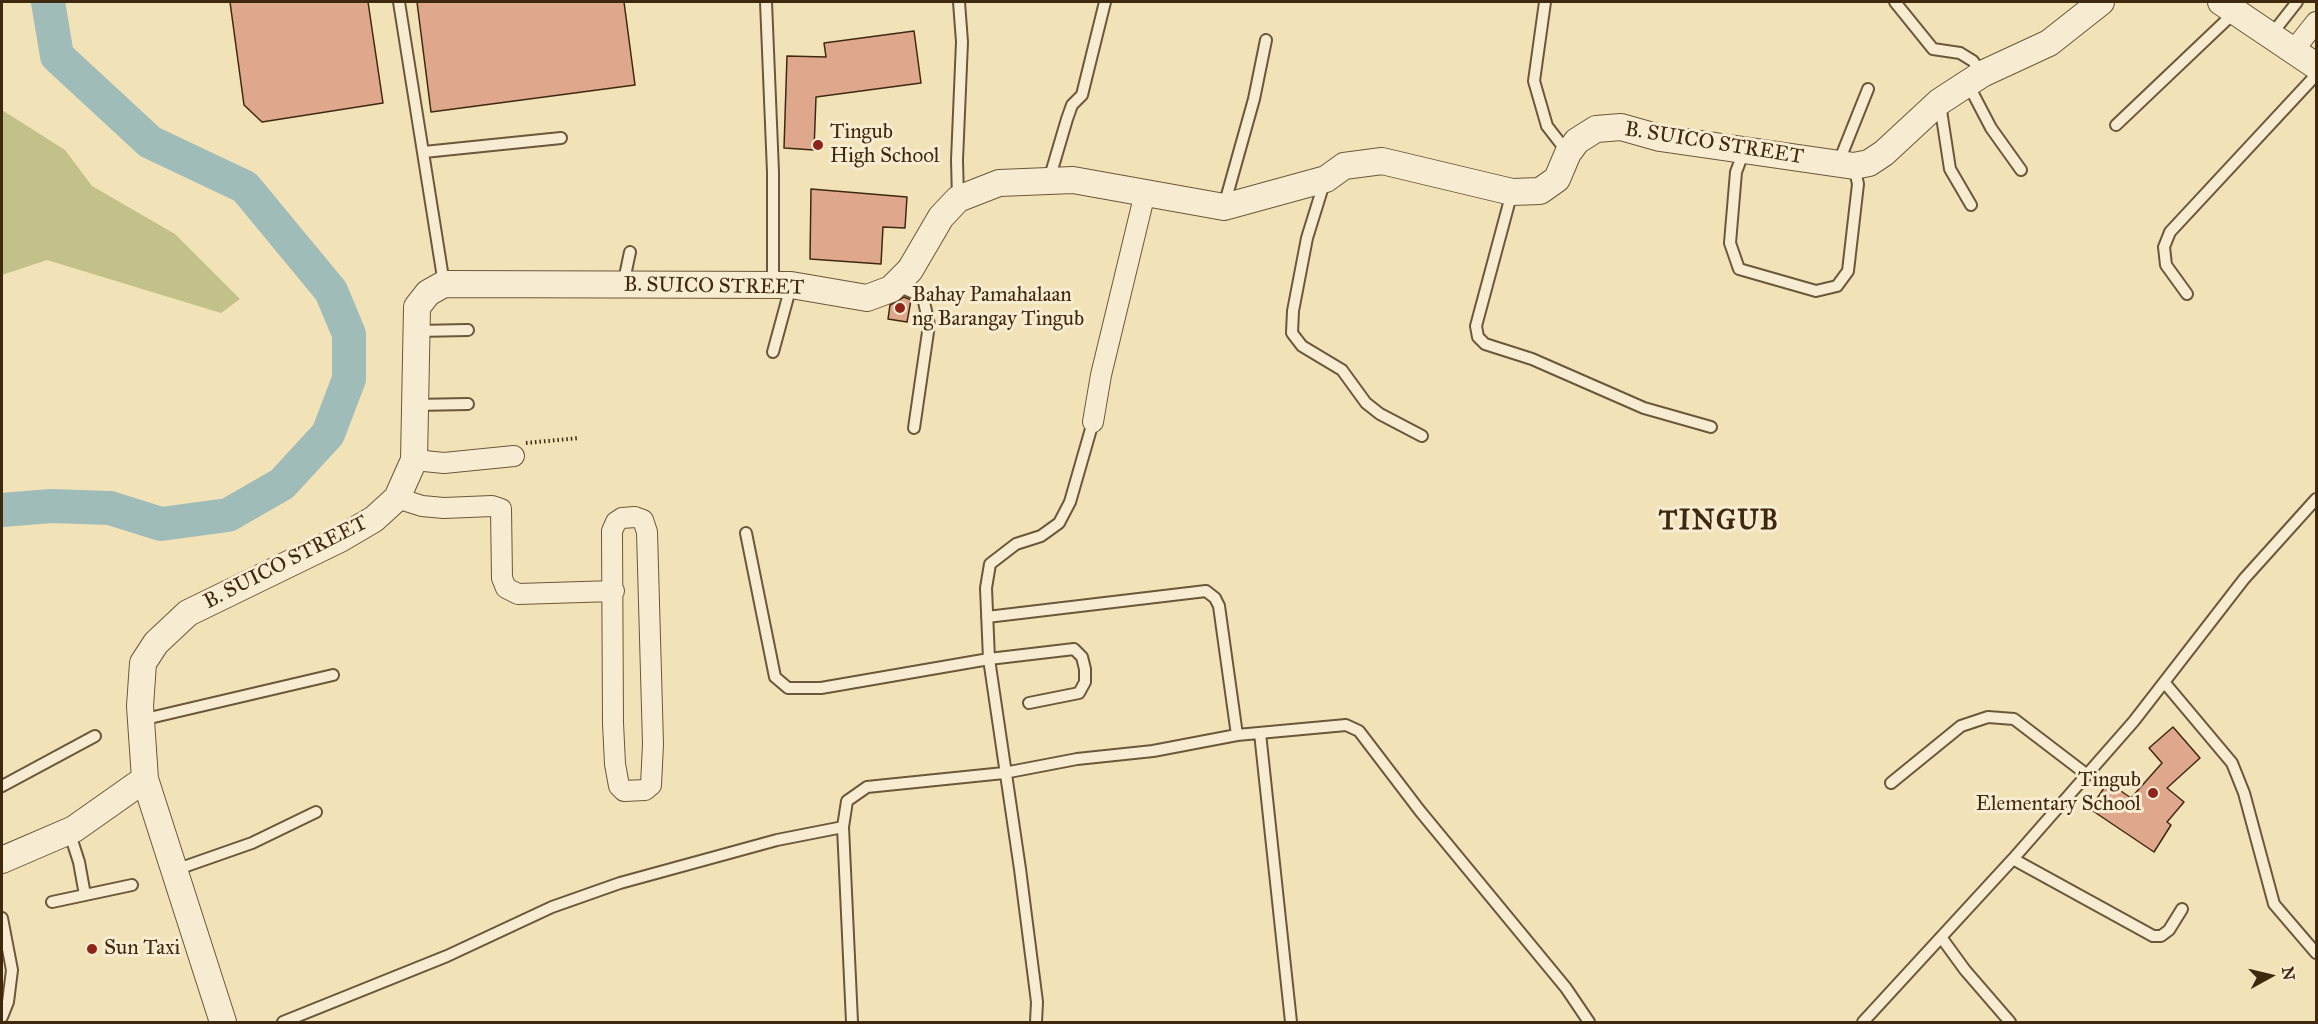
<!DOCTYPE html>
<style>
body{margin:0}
#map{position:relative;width:2318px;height:1024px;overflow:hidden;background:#f2e2b8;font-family:"IM FELL Great Primer",serif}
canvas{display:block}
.frame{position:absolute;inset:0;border:3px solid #3e290f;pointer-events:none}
.north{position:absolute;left:2240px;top:946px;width:60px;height:60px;-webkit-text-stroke:4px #f7ecd1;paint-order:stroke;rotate:82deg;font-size:16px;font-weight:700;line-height:24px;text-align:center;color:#3e290f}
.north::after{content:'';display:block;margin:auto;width:21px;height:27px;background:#3e290f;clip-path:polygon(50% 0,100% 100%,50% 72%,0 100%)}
</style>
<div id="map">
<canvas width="2318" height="1024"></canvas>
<div class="frame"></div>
<div class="north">N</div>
</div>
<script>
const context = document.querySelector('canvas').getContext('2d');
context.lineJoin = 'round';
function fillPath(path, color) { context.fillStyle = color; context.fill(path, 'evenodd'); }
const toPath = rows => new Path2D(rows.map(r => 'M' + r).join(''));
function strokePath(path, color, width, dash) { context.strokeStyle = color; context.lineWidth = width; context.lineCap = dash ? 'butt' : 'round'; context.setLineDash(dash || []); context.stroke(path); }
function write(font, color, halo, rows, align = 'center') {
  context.font = font + ' "IM FELL Great Primer",serif'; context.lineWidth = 6; context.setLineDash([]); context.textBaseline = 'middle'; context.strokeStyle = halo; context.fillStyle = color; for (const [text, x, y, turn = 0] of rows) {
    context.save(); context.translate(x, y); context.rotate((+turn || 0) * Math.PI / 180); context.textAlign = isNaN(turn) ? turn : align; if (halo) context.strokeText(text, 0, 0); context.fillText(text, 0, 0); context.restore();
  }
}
fillPath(toPath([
 [2,110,65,150,92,186,175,234,240,299,221,313,47,260,2,275]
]), '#c2c18a');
strokePath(toPath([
 [2,510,51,506,110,508,161,524,228,515,282,484,328,434,349,379,349,334,331,291,245,187,150,142,57,56,48,2]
]), '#9fbcb9', 34);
const building = toPath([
 [230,2,368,2,383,103,262,122,244,105,230,2],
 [417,2,624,2,635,85,431,112,417,2],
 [914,31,921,83,816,97,814,150,784,148,787,56,826,57,824,43,914,31],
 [811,189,907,197,905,228,883,227,881,264,810,259,811,189],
 [904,297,911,300,907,322,888,319,890,305,904,297],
 [2173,727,2200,758,2167,788,2184,802,2167,822,2171,825,2154,852,2090,809,2108,782,2131,798,2162,763,2149,748,2173,727]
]);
fillPath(building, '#dfa78c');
strokePath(building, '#3e290f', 1.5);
const service = toPath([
 [399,2,444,284],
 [766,2,773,172,773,286],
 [1545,2,1534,81,1547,126,1568,153],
 [1895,2,1933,49,1960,53,1973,61,1982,74],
 [2271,35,2297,2],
 [1968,84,1991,128,2021,170],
 [1940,104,1950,169,1971,205],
 [2116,125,2236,11],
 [1744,151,1736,172,1730,243,1739,269,1816,291,1837,286,1848,271,1858,184,1854,166],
 [424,152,561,138],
 [1838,164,1868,89],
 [1049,180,1067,119,1072,105,1082,95,1105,2],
 [1325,180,1307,238,1293,311,1292,333,1302,346,1342,370,1366,403,1380,414,1422,436],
 [1512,192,1476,326,1478,337,1485,344,1532,359,1644,408,1711,427],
 [958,199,957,160,962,42,959,2],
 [1224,206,1254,99,1266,40],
 [623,285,630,252],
 [895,285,923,297,929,325,914,428],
 [2187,294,2166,265,2164,247,2170,232,2316,75],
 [417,331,468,330],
 [773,352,791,286],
 [414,405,468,404],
 [746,533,775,677,788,688,821,688,989,659,1074,649,1082,657,1085,669,1085,682,1079,693,1029,703],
 [987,617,1206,591,1215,598,1219,606,1237,735],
 [2164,682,2232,763,2244,793,2274,904,2316,953],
 [141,720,333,675],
 [1260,733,1291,1022],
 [1891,783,1961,726,1988,717,2014,719,2086,774],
 [2,786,95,736],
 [843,827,847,801,867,787,1004,773,1077,759,1153,751,1237,735,1346,725,1359,731,1420,811,1566,988,1589,1022],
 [69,831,79,862,85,895,132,885],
 [2013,859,2153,936,2161,936,2169,930,2182,909],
 [175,870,252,843,316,812],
 [52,902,85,895],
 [2,918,12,970,8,1002,2,1017],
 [1941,937,1965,970,2010,1022],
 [283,1022,447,956,552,907,620,883,777,840,843,827,852,1022],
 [1036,1022,1037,1002,1020,869,989,659,986,588,990,564,1016,544,1041,536,1059,523,1070,502,1093,422],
 [1863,1022,2013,859,2134,721,2244,579,2316,499]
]);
const minor = toPath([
 [2293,51,2316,22],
 [1093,422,1101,375,1145,193],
 [414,460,444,463,514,456],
 [397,498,422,506,444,508,492,506,501,509,502,578,506,588,518,594,614,591],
 [635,517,643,520,647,532,653,744,651,785,645,790,624,791,619,786,615,764,613,723,612,531,616,522,622,518,635,517]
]);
const tertiary = toPath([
 [2221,2,2316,66],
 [2,860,74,829,145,779],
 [223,1022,145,779,140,706,143,663,156,643,188,613,340,539,374,519,397,498,414,460,417,307,428,293,444,284,791,285,867,298,891,289,910,270,941,217,958,199,999,183,1073,180,1224,207,1326,179,1344,166,1382,161,1512,192,1540,191,1557,179,1568,153,1577,141,1596,129,1621,127,1660,138,1854,166,1869,163,1884,153,1939,102,1982,74,2049,43,2101,2]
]);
strokePath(service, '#6b5739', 14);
strokePath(minor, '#6b5739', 22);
strokePath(tertiary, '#6b5739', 28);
strokePath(toPath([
 [526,443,579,438]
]), '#3e290f', 4, [1.5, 3]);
strokePath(service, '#f7ecd1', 10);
strokePath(minor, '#f7ecd1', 20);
strokePath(tertiary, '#f7ecd1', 26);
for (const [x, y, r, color] of [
 [818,145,6,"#8f2418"],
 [900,308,6,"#8f2418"],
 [2153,793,6,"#8f2418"],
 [92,949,6,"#8f2418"]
]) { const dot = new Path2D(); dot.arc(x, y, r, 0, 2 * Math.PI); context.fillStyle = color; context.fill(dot); strokePath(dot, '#f7ecd1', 2); }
write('21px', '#3e290f', '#f7ecd1', [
 ["Tingub",830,133],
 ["High School",830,157],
 ["Bahay Pamahalaan",912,296],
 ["ng Barangay Tingub",912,320],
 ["Tingub",2141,781,"right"],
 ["Elementary School",2141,805,"right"],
 ["Sun Taxi",104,949]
], 'left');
write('21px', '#3e290f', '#f7ecd1', [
 ["B. SUICO STREET",1714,144,9],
 ["B. SUICO STREET",714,287,1],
 ["B. SUICO STREET",286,563,-27]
]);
context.letterSpacing = '1.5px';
write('bold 27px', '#3e290f', '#f7ecd1', [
 ["TINGUB",1719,522]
]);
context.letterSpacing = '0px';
</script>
